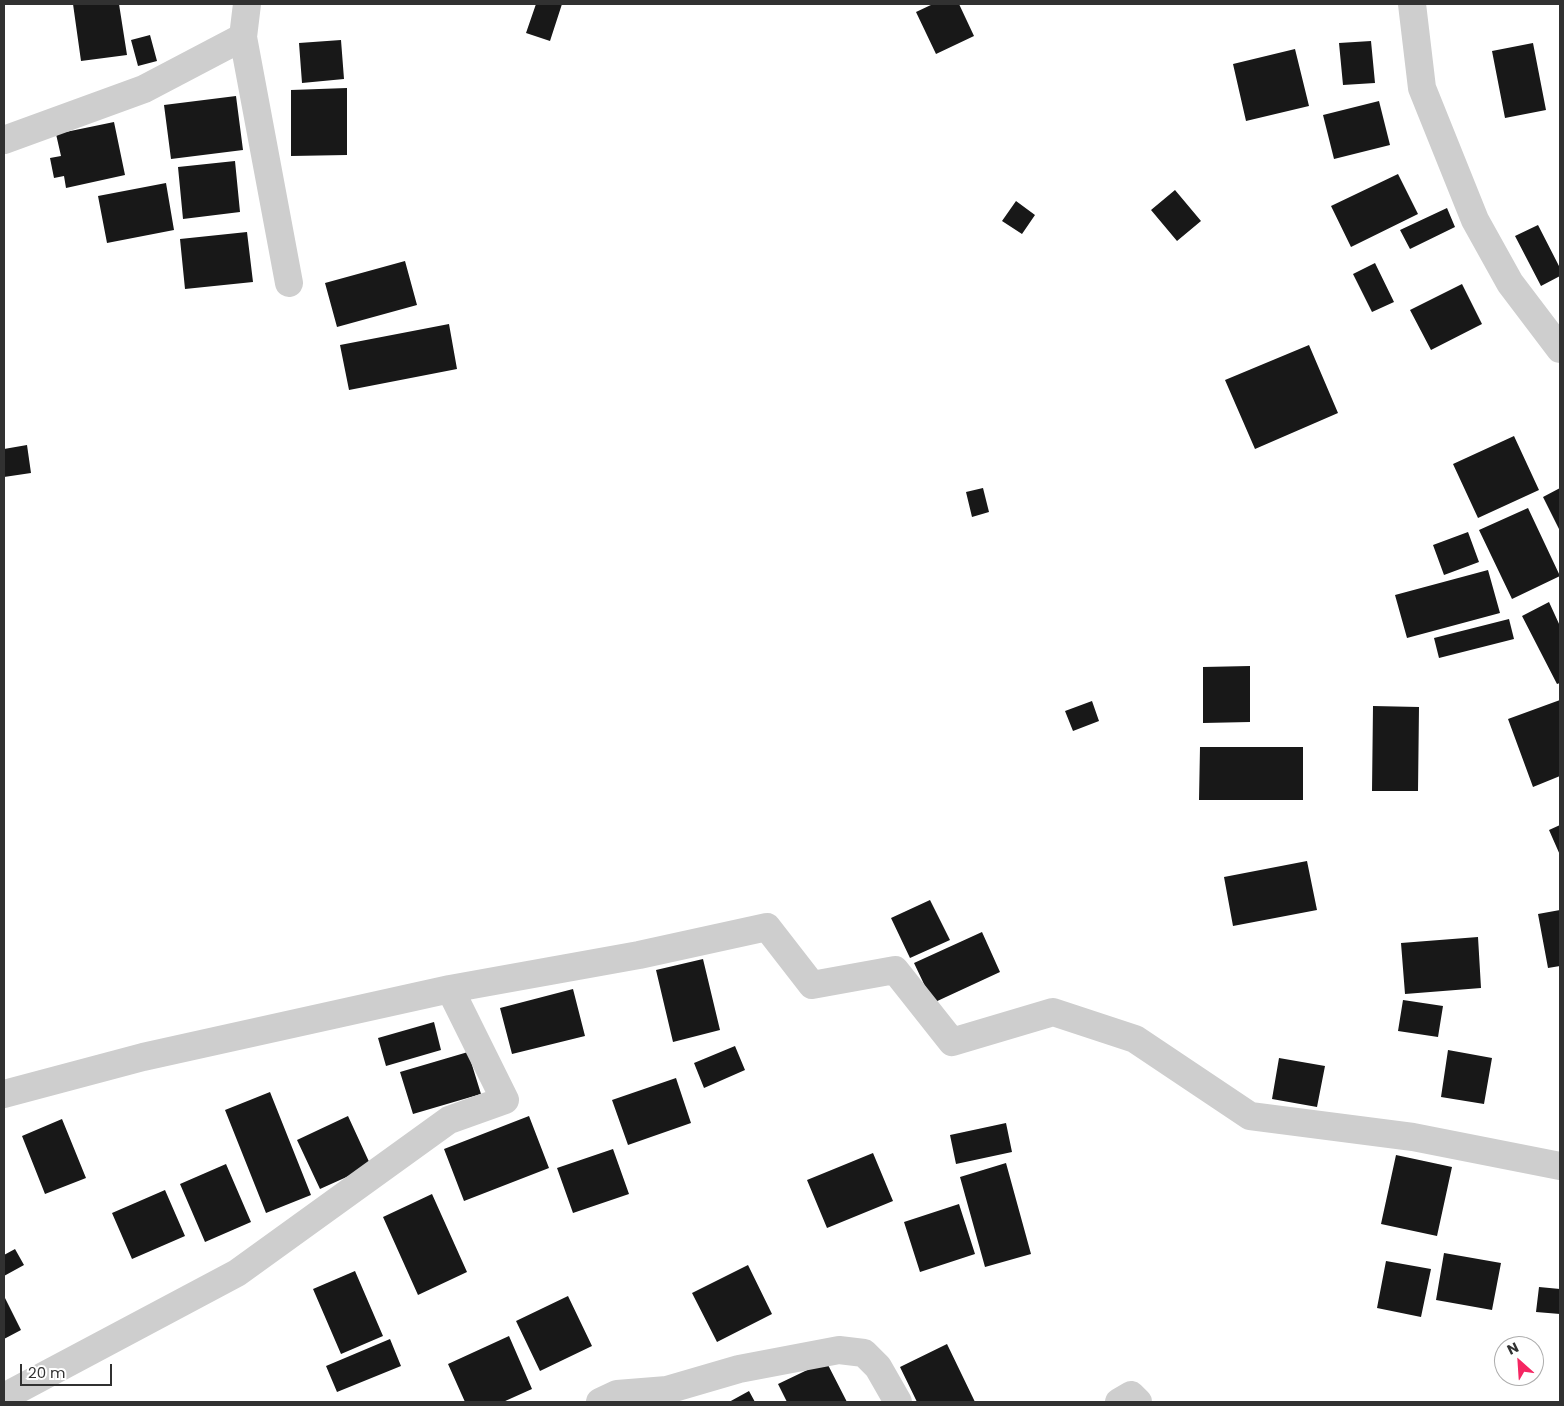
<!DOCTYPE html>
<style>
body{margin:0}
#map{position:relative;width:1564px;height:1406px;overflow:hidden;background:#fff;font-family:Poppins,sans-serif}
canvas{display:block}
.frame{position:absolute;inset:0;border:5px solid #313131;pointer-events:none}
.north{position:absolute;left:1494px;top:1336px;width:50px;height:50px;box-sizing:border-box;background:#fff;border:1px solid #adadad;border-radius:50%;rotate:334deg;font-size:14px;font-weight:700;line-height:20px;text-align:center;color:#313131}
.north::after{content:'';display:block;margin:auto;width:18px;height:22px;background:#f52662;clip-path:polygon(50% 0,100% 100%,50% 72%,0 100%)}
.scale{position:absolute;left:20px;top:1364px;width:92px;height:22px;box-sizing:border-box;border:2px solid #313131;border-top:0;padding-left:6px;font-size:15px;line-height:18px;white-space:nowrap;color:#313131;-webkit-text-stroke:4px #fff;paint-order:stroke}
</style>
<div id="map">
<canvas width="1564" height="1406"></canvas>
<div class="frame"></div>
<div class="north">N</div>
<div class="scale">20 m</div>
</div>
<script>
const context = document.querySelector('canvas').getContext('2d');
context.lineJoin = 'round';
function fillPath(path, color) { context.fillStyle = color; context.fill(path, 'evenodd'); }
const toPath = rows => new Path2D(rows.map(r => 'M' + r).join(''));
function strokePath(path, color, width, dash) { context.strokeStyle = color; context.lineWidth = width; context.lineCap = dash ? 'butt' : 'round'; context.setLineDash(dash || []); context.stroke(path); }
fillPath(toPath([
 [73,4,119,4,127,55,81,61],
 [536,4,562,4,550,41,526,33],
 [933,4,959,4,974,36,936,54,916,12],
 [150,35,157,61,138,66,131,40],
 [341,40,344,79,302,83,299,43],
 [1371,41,1375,83,1343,85,1339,43],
 [1533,43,1546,110,1505,118,1492,51],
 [1295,49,1309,106,1246,121,1233,64],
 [347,88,347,155,291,156,291,90],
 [236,96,243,150,171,159,164,105],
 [1379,101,1390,145,1334,159,1323,115],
 [114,122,125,175,66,188,64,176,54,178,50,158,61,156,56,134],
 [235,161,240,212,183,219,178,167],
 [1398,174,1418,214,1351,247,1331,206],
 [166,183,174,230,107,243,98,196],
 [1175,190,1201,221,1177,241,1151,210],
 [1016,201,1035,215,1022,234,1002,221],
 [1447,208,1455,227,1410,249,1400,230],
 [1538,225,1560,268,1560,276,1541,286,1515,236],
 [247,232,253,282,185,289,180,239],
 [405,261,417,305,337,327,325,283],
 [1375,263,1394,302,1372,312,1353,274],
 [1462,284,1482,324,1431,350,1410,310],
 [449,324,457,369,349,390,340,345],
 [1309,345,1338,413,1255,449,1225,380],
 [1514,436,1539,490,1478,518,1453,464],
 [27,445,31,473,4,477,4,449],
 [983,488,989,512,972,517,966,492],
 [1560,488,1560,531,1543,497],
 [1528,508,1560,576,1512,599,1479,530],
 [1468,532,1479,562,1444,575,1433,545],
 [1488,570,1500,613,1407,638,1395,595],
 [1549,602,1560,626,1560,683,1557,684,1522,616],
 [1509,619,1514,639,1439,658,1434,638],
 [1250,666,1250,722,1203,723,1203,667],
 [1560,700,1560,776,1533,787,1508,719],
 [1092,701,1099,721,1073,731,1065,711],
 [1373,706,1419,707,1418,791,1372,791],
 [1200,747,1303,747,1303,800,1199,800],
 [1560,825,1560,855,1549,830],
 [1307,861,1317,910,1233,926,1224,877],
 [930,900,950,940,910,958,891,918],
 [1560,910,1560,966,1548,968,1538,914],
 [982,932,1000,972,933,1003,914,963],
 [1478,937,1481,988,1405,994,1401,943],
 [703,959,720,1030,673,1042,656,970],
 [573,989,585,1036,512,1054,500,1008],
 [1403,1000,1443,1006,1438,1037,1398,1031],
 [434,1022,441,1050,386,1066,378,1038],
 [735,1046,745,1070,704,1088,694,1063],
 [1448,1050,1492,1058,1484,1104,1441,1097],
 [468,1052,481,1094,413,1114,400,1072],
 [1279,1058,1325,1066,1317,1107,1272,1099],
 [676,1078,691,1123,628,1145,612,1100],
 [270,1092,311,1195,266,1213,225,1110],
 [348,1116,371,1166,320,1189,297,1140],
 [529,1116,549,1168,464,1201,444,1149],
 [62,1119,86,1178,45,1194,22,1136],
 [1006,1123,1012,1152,956,1164,950,1135],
 [613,1149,629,1194,573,1213,557,1168],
 [873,1153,893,1201,827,1228,807,1180],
 [1396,1155,1452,1167,1437,1236,1381,1224],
 [1006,1163,1031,1254,985,1267,960,1177],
 [226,1164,251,1222,205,1242,180,1184],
 [165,1190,185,1236,132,1259,112,1213],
 [432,1194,467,1272,418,1295,383,1217],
 [959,1204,975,1254,920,1272,904,1222],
 [15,1249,24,1265,4,1276,4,1255],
 [1444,1253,1501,1263,1492,1310,1436,1300],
 [1386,1261,1431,1269,1421,1317,1377,1308],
 [748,1265,772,1314,717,1342,692,1293],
 [355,1271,383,1336,341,1354,313,1289],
 [1539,1287,1560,1289,1560,1314,1536,1312],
 [4,1296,21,1330,4,1339],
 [568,1296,592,1346,540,1371,516,1321],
 [509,1336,532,1389,503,1402,465,1402,448,1364],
 [390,1339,401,1366,337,1392,326,1366],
 [947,1344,975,1402,917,1402,900,1367],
 [826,1361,847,1402,787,1402,778,1384],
 [749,1391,755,1402,729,1402]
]), '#181818');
strokePath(toPath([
 [1412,4,1422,88,1475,220,1510,283,1560,349],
 [243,37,289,283],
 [4,140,144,89,243,37,247,4],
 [4,1094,143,1057,450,989,639,955,767,927,812,985,895,970,952,1042,1053,1012,1135,1039,1250,1116,1413,1137,1560,1166],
 [4,1397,237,1273,449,1120,505,1100,450,989],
 [600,1402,617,1394,667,1390,739,1369,839,1350,864,1353,878,1367,898,1402],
 [1119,1402,1131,1395,1138,1402]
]), '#cecece', 28);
</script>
